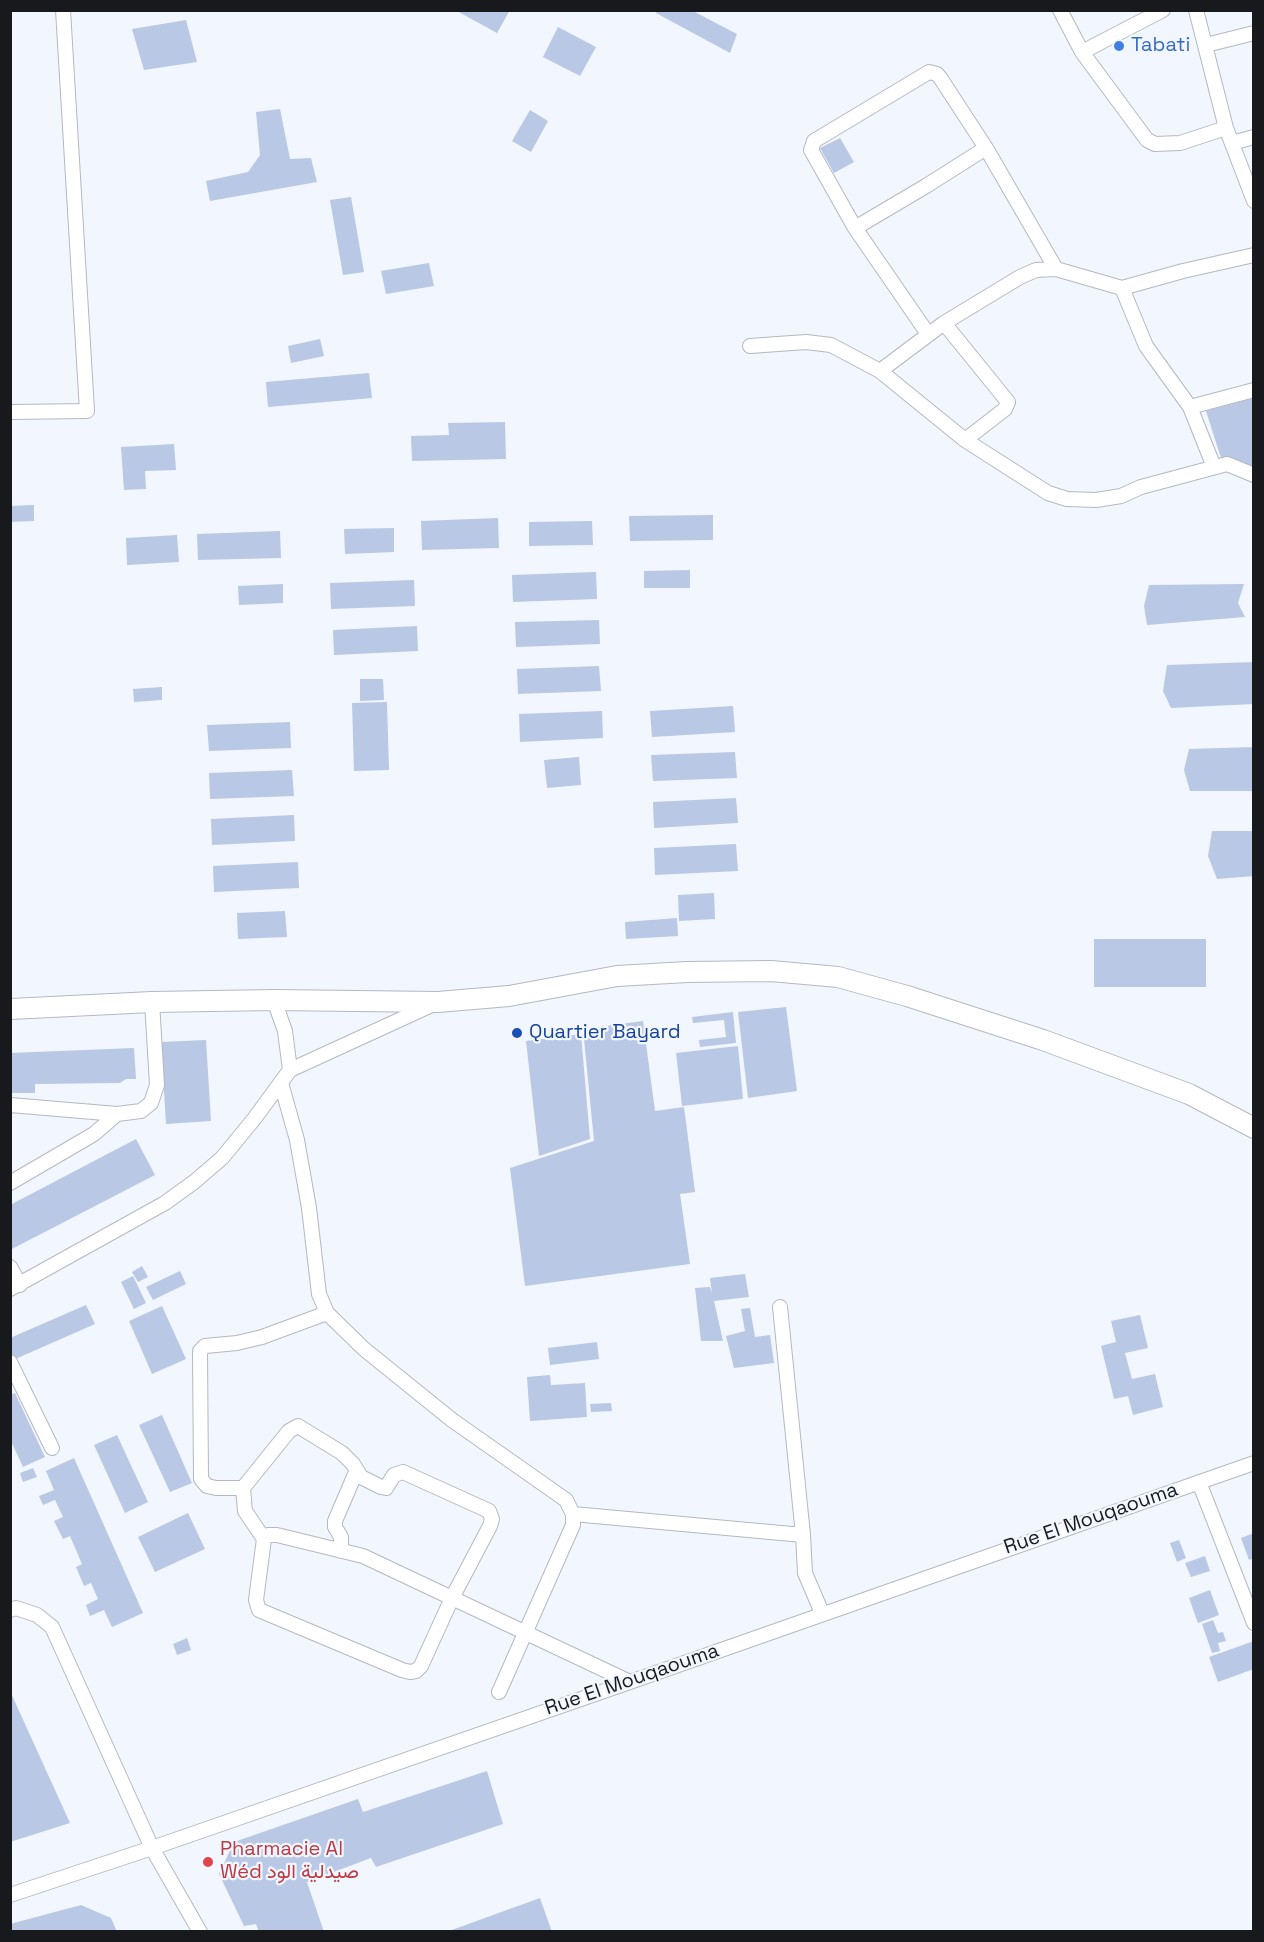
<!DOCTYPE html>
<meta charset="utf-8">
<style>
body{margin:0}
#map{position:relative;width:1264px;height:1942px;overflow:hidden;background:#f2f6fe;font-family:"Space Grotesk",sans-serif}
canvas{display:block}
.frame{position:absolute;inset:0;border:12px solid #17191c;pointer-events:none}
</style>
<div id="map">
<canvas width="1264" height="1942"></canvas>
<div class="frame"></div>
</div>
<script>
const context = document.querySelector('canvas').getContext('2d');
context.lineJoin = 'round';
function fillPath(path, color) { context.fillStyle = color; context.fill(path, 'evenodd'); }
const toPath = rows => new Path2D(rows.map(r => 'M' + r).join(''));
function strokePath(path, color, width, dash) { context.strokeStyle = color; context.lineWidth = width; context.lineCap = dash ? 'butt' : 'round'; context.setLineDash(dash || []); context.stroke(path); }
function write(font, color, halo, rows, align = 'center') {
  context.font = font + ' "Space Grotesk",Vazirmatn,sans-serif'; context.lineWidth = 4.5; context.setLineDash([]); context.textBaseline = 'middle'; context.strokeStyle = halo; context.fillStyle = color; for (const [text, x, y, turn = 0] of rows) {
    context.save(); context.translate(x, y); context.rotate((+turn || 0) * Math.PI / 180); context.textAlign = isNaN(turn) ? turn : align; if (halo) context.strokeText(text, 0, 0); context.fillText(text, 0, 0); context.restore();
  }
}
fillPath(toPath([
 [455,10,510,10,497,33],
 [656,10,691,10,737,34,730,53,656,13],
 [186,20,197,62,144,70,132,29],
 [558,27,596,47,580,76,543,57],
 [280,109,290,159,311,158,317,182,210,201,206,181,248,172,260,155,256,112],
 [530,110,548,121,531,152,512,141],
 [840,138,854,162,834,173,820,148],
 [351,197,364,272,343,275,330,200],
 [429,263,434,286,386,294,381,271],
 [320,339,324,356,291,363,288,346],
 [369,373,372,398,268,407,266,382],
 [1254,398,1254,466,1221,458,1206,411],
 [505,422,506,459,412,461,411,436,449,435,448,423],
 [174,444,176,470,145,471,146,489,124,490,121,447],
 [34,505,34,521,10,522,10,506],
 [713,515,713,540,630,541,629,516],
 [498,518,499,548,422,550,421,521],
 [592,521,593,545,529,546,529,522],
 [394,528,394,552,345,554,344,529],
 [280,531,281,558,198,560,197,534],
 [177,535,179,562,127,565,126,538],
 [690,570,690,588,644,588,644,571],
 [596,572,597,599,513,602,512,575],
 [414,580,415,606,331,609,330,583],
 [283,584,283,603,239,605,238,586],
 [1244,584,1238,603,1245,617,1147,625,1144,606,1149,585],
 [599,620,600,644,516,647,515,622],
 [417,626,418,651,334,655,333,630],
 [1254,662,1254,704,1171,708,1163,691,1167,665],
 [599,666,601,691,518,694,517,669],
 [360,679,383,679,384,700,360,701],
 [162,687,162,700,134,702,133,689],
 [387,702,389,770,354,771,352,703],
 [733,706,735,732,652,737,650,711],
 [602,711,603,738,520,742,519,714],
 [290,722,291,748,209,751,207,725],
 [1254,747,1254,791,1190,791,1184,770,1189,749],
 [735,752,737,778,653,781,651,755],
 [579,757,581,785,547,788,544,760],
 [292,770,294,796,210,799,209,773],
 [736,798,738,823,654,828,653,802],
 [294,815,295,841,212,845,211,819],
 [1212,831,1254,831,1254,876,1217,879,1208,856],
 [736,844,738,871,655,875,654,848],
 [298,862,299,888,214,892,213,866],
 [714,893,715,919,679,921,678,895],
 [285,911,287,937,238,939,237,913],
 [677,918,678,936,626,939,625,922],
 [1094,939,1206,939,1206,987,1094,987],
 [786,1007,797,1091,748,1098,738,1012],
 [733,1012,736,1043,700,1047,699,1040,726,1037,724,1020,693,1023,692,1017],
 [643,1021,655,1111,684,1107,695,1192,680,1194,690,1264,525,1286,510,1168,594,1141,583,1029],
 [581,1034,590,1139,539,1156,526,1041],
 [206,1040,211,1121,166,1124,161,1042],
 [738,1046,743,1099,682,1106,676,1053],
 [134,1048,136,1079,126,1079,120,1083,35,1084,35,1093,10,1093,10,1053],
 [136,1139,155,1175,10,1250,10,1205],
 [142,1266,148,1277,138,1282,132,1272],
 [180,1271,186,1284,153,1300,146,1287],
 [745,1274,749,1297,714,1301,723,1341,701,1341,695,1288,710,1287,712,1294,710,1278],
 [133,1276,146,1303,134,1309,121,1282],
 [86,1305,95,1324,13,1360,10,1355,10,1338],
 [162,1306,186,1359,152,1374,129,1321],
 [750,1308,755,1337,770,1335,774,1363,734,1368,726,1336,745,1331,741,1309],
 [1140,1315,1148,1348,1125,1353,1132,1379,1155,1374,1163,1407,1133,1415,1128,1396,1114,1399,1101,1346,1116,1342,1111,1321],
 [597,1342,599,1359,550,1365,548,1348],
 [550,1375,551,1385,585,1383,587,1417,530,1421,527,1377],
 [15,1393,45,1457,23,1467,10,1439,10,1395],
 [611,1403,612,1411,591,1412,590,1404],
 [162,1415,192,1483,170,1492,139,1425],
 [117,1435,148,1502,125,1513,94,1445],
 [74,1458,143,1613,112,1627,104,1610,90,1616,86,1605,98,1599,91,1583,84,1586,76,1567,82,1564,70,1536,63,1539,54,1521,63,1517,55,1500,43,1505,39,1496,54,1490,46,1471],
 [33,1468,37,1477,23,1482,20,1473],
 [188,1513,205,1549,155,1572,138,1537],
 [1254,1533,1254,1558,1249,1560,1241,1538],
 [1179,1540,1186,1558,1177,1562,1170,1543],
 [1205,1556,1210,1571,1191,1577,1185,1563],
 [1210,1590,1219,1615,1198,1623,1189,1598],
 [1213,1620,1218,1633,1223,1632,1226,1641,1218,1643,1220,1651,1212,1653,1202,1624],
 [187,1638,191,1650,177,1655,173,1644],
 [1254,1641,1254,1669,1218,1682,1209,1657],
 [10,1691,70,1823,10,1842],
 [487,1771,503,1824,376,1867,371,1858,307,1882,324,1932,259,1932,256,1924,244,1926,219,1874,234,1842,358,1799,363,1812],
 [540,1898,552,1932,449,1932,449,1931],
 [81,1905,111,1918,117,1932,10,1932,10,1924]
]), '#b9c8e4');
const minor = toPath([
 [1060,10,1082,52,1147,140,1155,144,1180,143,1226,128],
 [1196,10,1226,128,1254,201],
 [1206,45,1254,33],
 [1082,52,1163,10],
 [1232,143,1254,137],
 [855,228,926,186,986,148],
 [1122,288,1146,346,1190,407,1214,467],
 [944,323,1008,402,1005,409,965,440],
 [928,334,855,228,811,150,814,141,929,72,937,74,941,79,986,148,1056,269],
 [750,346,806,342,831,345,880,371,965,440,1048,493,1067,499,1096,500,1121,496,1141,487,1227,464,1254,475],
 [880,371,944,323,1020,277,1036,270,1056,269,1122,288,1183,271,1254,255],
 [1190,407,1254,390],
 [10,412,87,411,63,10],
 [274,1000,285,1031,290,1070],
 [281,1083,297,1140,309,1208,319,1294,327,1313,364,1349,452,1420,566,1500,573,1514,573,1525,499,1692],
 [10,1105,117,1114],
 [10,1183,94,1134,117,1114,141,1111,151,1103,157,1085,152,1002],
 [10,1267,20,1285],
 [10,1289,165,1203,194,1182,222,1158,254,1119,290,1070,434,1004],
 [780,1307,803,1535,805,1573,822,1613],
 [10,1362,52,1448],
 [1199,1482,1254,1623],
 [243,1488,245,1511,264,1539,256,1600,259,1610,402,1670,410,1672,416,1671,421,1666,452,1598,490,1526,492,1519,489,1511,403,1472,394,1475,386,1488,381,1487,361,1477,353,1464,342,1453,298,1426,289,1431,243,1488,216,1488,207,1486,201,1479,200,1351,205,1346,237,1343,262,1337,327,1313],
 [573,1514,803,1535],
 [264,1539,268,1535,277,1535,363,1556,630,1682],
 [341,1551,341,1537,335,1527,335,1521,356,1472],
 [10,1610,16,1608,37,1615,52,1627,152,1848,200,1932],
 [10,1895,152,1848,630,1682,1254,1463]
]);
const secondary = toPath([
 [10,1009,152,1002,274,1000,438,1002,509,996,617,976,687,972,771,971,838,977,907,996,1043,1040,1189,1094,1254,1128]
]);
strokePath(minor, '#b4b8c1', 16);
strokePath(secondary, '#b4b8c1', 22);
strokePath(minor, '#fff', 14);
strokePath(secondary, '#fff', 20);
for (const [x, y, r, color] of [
 [1119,46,6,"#3f7fe0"],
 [517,1033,6,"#1a4fb4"],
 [208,1862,6,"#e0444e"]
]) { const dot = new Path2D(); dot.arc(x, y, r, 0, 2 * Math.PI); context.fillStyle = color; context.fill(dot); strokePath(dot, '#f2f6fe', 2); }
write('20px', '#366cbe', '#f2f6fe', [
 ["Tabati",1131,46]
], 'left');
write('20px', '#164399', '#f2f6fe', [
 ["Quartier Bayard",529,1033]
], 'left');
write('20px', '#17191c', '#f2f6fe', [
 ["Rue El Mouqaouma",1091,1519,-19],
 ["Rue El Mouqaouma",632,1680,-19]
]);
write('20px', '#be3a42', '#f2f6fe', [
 ["Pharmacie Al",220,1850],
 ["Wéd صيدلية الود",220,1873]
], 'left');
</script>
